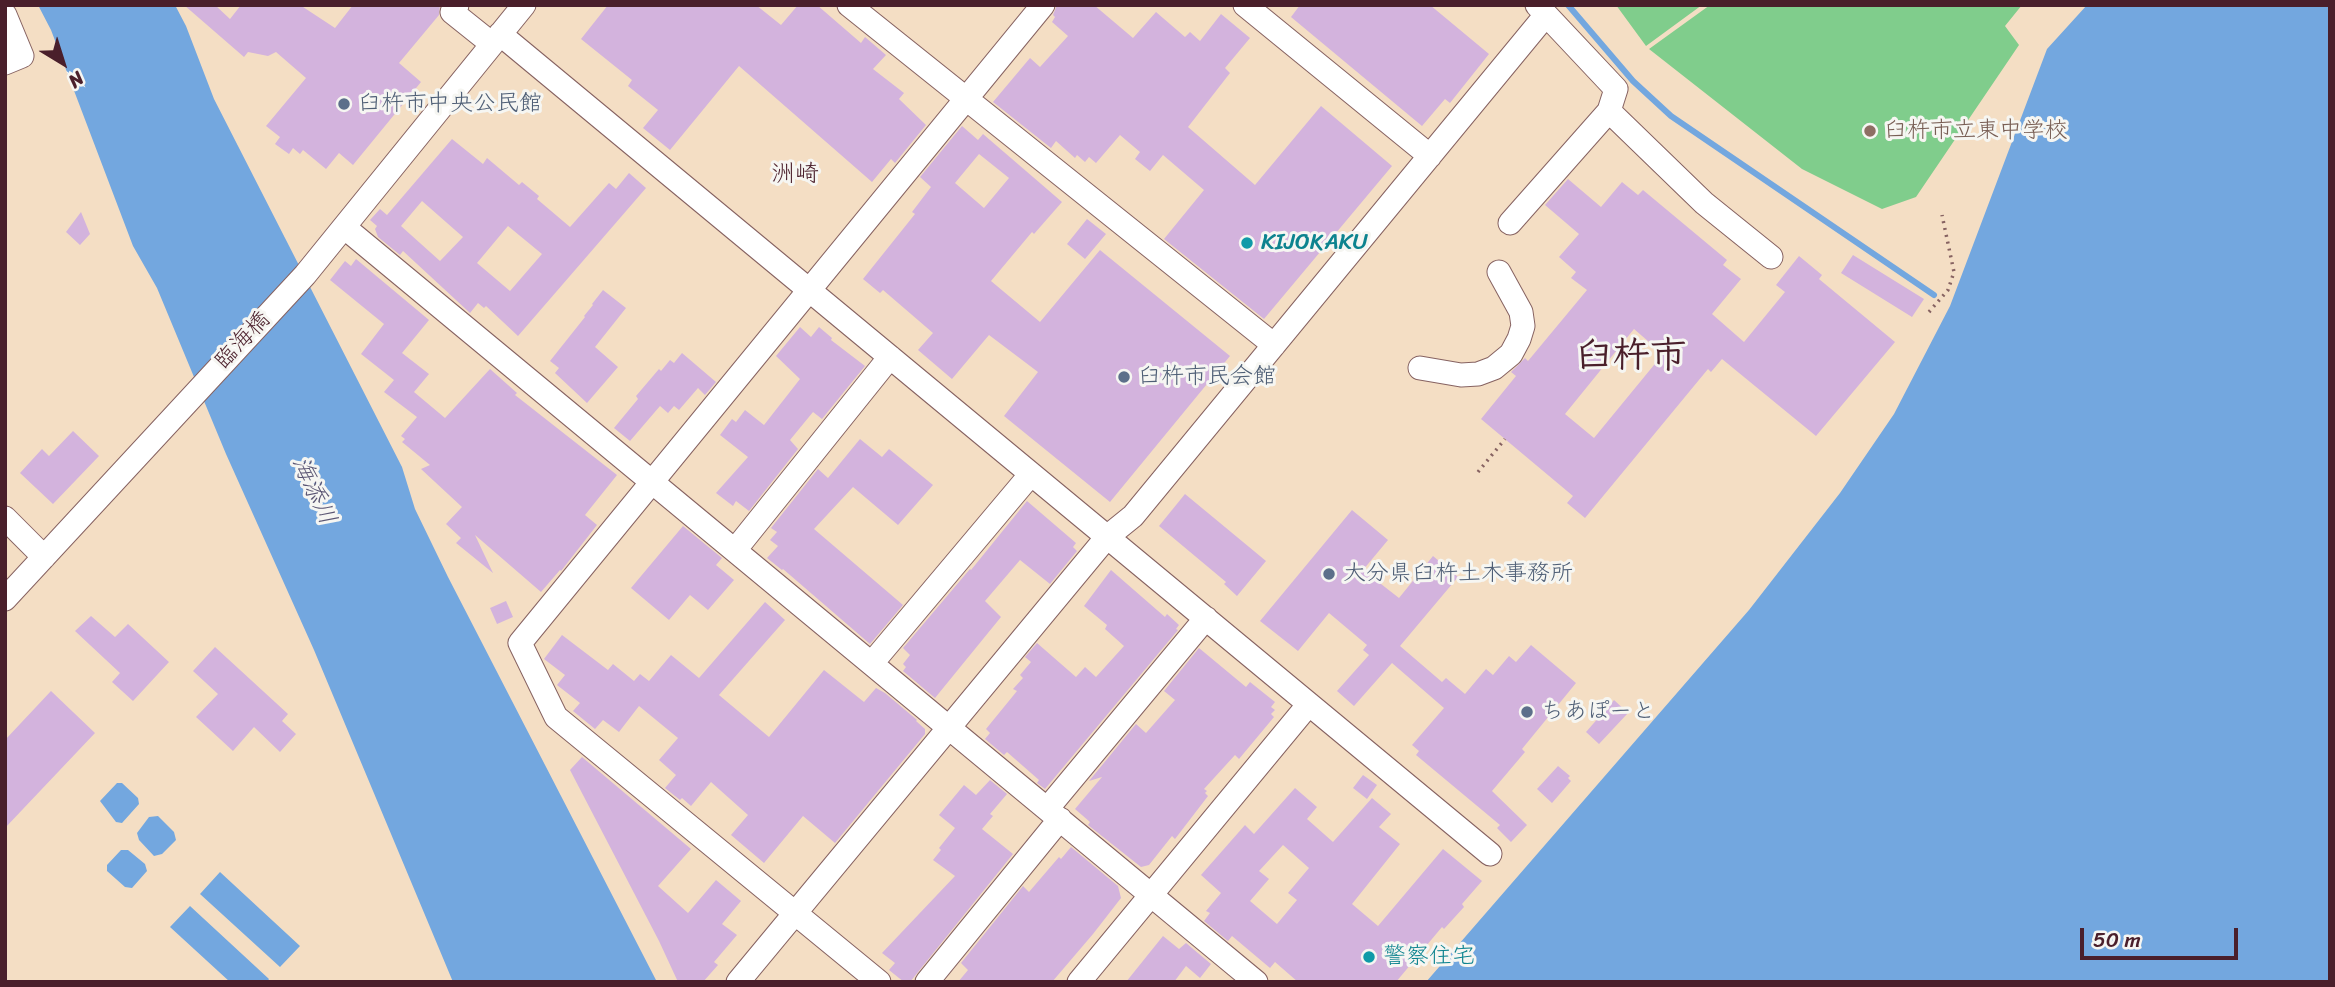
<!DOCTYPE html>
<meta charset="utf-8">
<style>
body{margin:0}
#map{position:relative;width:2335px;height:987px;overflow:hidden;background:#f4dec4;font-family:Sriracha,sans-serif}
canvas{display:block}
.frame{position:absolute;inset:0;border:7px solid #4a1f2b;pointer-events:none}
.north{position:absolute;left:28px;top:28px;width:70px;height:70px;-webkit-text-stroke:5px #f6f6f2;paint-order:stroke;rotate:142deg;font-size:19px;font-weight:700;line-height:28px;text-align:center;color:#4a1f2b}
.north::after{content:'';display:block;margin:auto;width:24px;height:32px;background:#4a1f2b;clip-path:polygon(50% 0,100% 100%,50% 72%,0 100%)}
.scale{position:absolute;left:2080px;top:928px;width:158px;height:32px;box-sizing:border-box;border:4px solid #4a1f2b;border-top:0;padding-left:9px;font-size:21px;line-height:24px;white-space:nowrap;color:#4a1f2b;-webkit-text-stroke:5px #f6f6f2;paint-order:stroke}
</style>
<div id="map">
<canvas width="2335" height="987"></canvas>
<div class="frame"></div>
<div class="north">N</div>
<div class="scale">50 m</div>
</div>
<script>
const context = document.querySelector('canvas').getContext('2d');
context.lineJoin = 'round';
function fillPath(path, color) { context.fillStyle = color; context.fill(path, 'evenodd'); }
const toPath = rows => new Path2D(rows.map(r => 'M' + r).join(''));
function strokePath(path, color, width, dash) { context.strokeStyle = color; context.lineWidth = width; context.lineCap = dash ? 'butt' : 'round'; context.setLineDash(dash || []); context.stroke(path); }
function write(font, color, halo, rows, align = 'center') {
  context.font = font + ' Sriracha,"Klee One",sans-serif'; context.lineWidth = 6; context.setLineDash([]); context.textBaseline = 'middle'; context.strokeStyle = halo; context.fillStyle = color; for (const [text, x, y, turn = 0] of rows) {
    context.save(); context.translate(x, y); context.rotate((+turn || 0) * Math.PI / 180); context.textAlign = isNaN(turn) ? turn : align; if (halo) context.strokeText(text, 0, 0); context.fillText(text, 0, 0); context.restore();
  }
}
fillPath(toPath([
 [1616,5,1702,5,1646,46],
 [1710,5,2022,5,2005,26,2019,45,1916,197,1882,209,1802,169,1649,49]
]), '#80cd8c');
fillPath(toPath([
 [38,5,175,5,186,26,214,99,402,467,415,509,448,577,657,982,453,982,314,650,226,454,157,288,133,246,51,30],
 [2087,5,2330,5,2330,982,1426,982,1749,610,1840,493,1894,414,1950,306,2047,49],
 [117,783,122,783,138,798,139,804,122,823,116,822,100,801],
 [158,816,174,832,176,840,162,854,154,856,139,840,137,833,149,817],
 [121,850,128,850,145,864,147,871,132,888,125,887,107,871,107,865],
 [220,872,300,946,280,967,200,894],
 [190,906,269,979,267,982,230,982,170,927]
]), '#73a7df');
strokePath(toPath([
 [1568,5,1633,81,1671,116,1934,295]
]), '#73a7df', 6);
fillPath(toPath([
 [184,5,215,5,230,19,241,5,300,5,335,28,353,5,440,5,439,15,399,63,421,82,353,165,339,153,326,169,303,150,300,154,293,148,289,154,275,144,280,137,266,126,306,78,276,52,268,56,248,52,244,57],
 [608,5,756,5,781,25,798,5,817,5,861,43,865,37,886,55,873,69,904,93,899,99,926,125,895,163,891,159,872,182,739,66,670,150,643,128,658,110,628,86,632,80,581,39],
 [1057,5,1094,5,1133,38,1156,12,1185,37,1190,32,1200,41,1221,14,1250,38,1225,68,1230,73,1188,127,1255,185,1321,106,1392,166,1264,319,1164,239,1204,190,1163,155,1150,171,1135,159,1140,152,1120,135,1096,163,1089,157,1085,162,1077,155,1075,158,1056,141,1051,148,993,102,1030,58,1040,67,1068,36,1052,22,1055,17,1053,15],
 [1300,5,1430,5,1489,54,1450,103,1445,99,1422,126,1291,17],
 [962,126,978,140,983,134,1062,202,1034,234,1032,232,991,281,1040,322,1100,250,1230,356,1110,502,1004,416,1038,372,989,335,952,379,918,350,933,333,883,290,880,293,863,279,915,214,912,212,931,187,920,177],
 [979,154,1009,178,984,208,955,183],
 [452,139,483,164,487,158,519,185,522,182,539,196,537,199,570,227,609,183,616,189,629,173,646,188,518,336,486,306,484,308,478,303,470,313,403,251,400,255,378,237,375,229,377,226,370,220,380,209,387,215],
 [422,201,463,237,440,261,401,226],
 [508,226,542,254,510,291,477,263],
 [1568,179,1601,207,1622,182,1638,195,1643,190,1727,260,1723,265,1741,279,1712,314,1744,342,1785,292,1776,285,1799,256,1822,275,1819,279,1895,342,1816,436,1722,359,1711,372,1708,369,1585,518,1567,503,1573,496,1481,419,1516,376,1511,372,1525,358,1528,361,1587,290,1571,278,1576,272,1559,257,1579,234,1545,205],
 [1634,329,1663,354,1594,438,1565,414],
 [81,212,90,234,80,245,66,232],
 [1087,219,1106,234,1085,259,1067,244],
 [1853,255,1924,299,1912,317,1841,273],
 [356,259,429,320,402,353,429,374,414,392,445,418,490,369,517,393,515,395,617,475,585,515,597,525,561,571,560,570,541,592,475,535,493,573,456,543,461,538,446,524,462,507,421,469,430,465,402,442,405,439,401,436,417,417,384,392,394,380,361,354,384,324,330,280,345,261,351,266],
 [603,290,626,308,595,347,618,367,587,403,555,373,559,368,550,361,585,317,584,316,593,305,592,304],
 [800,327,811,337,819,327,832,338,831,340,865,366,822,419,813,412,790,440,798,449,749,511,736,501,733,506,716,493,748,457,720,435,732,419,736,422,745,410,764,425,800,379,776,356],
 [682,353,716,382,705,395,698,388,679,410,674,406,668,413,660,406,630,441,614,428,638,399,636,396,659,369,661,371,670,360,674,363],
 [73,431,99,456,53,504,20,473,42,449,49,456],
 [860,439,882,457,889,449,933,485,898,525,853,487,814,529,903,605,870,644,783,569,782,570,767,558,778,546,770,540,777,532,771,528,818,469,828,478],
 [1185,494,1266,561,1237,596,1224,584,1226,582,1159,526],
 [1027,501,1076,543,1073,547,1077,551,1050,584,1020,560,985,601,1001,617,935,698,903,671,906,667,903,664,910,655,903,648,970,569,971,570],
 [1352,510,1388,540,1363,570,1399,598,1433,556,1458,577,1400,646,1442,682,1446,678,1465,694,1486,669,1493,675,1509,656,1516,662,1531,645,1576,683,1522,749,1525,752,1492,791,1527,825,1511,842,1497,828,1500,825,1416,755,1419,751,1412,745,1444,708,1392,663,1354,706,1337,691,1369,655,1363,650,1367,645,1329,613,1298,651,1260,621],
 [683,526,722,558,716,565,734,580,708,610,690,595,669,620,631,588],
 [1111,570,1165,617,1167,614,1179,625,1176,629,1178,630,1045,789,1037,783,1039,780,1007,752,1004,755,985,739,990,733,986,729,1017,691,1013,689,1023,678,1020,675,1031,662,1025,657,1037,643,1076,677,1085,667,1096,677,1124,646,1105,629,1107,625,1084,606],
 [506,601,513,617,497,624,490,608],
 [765,602,785,620,719,695,769,737,824,670,864,702,876,688,885,693,917,720,916,721,925,729,925,734,835,843,803,816,764,863,731,835,748,815,711,782,691,806,682,798,680,800,665,788,676,775,659,760,678,738,639,706,619,732,603,720,595,729,573,711,580,703,557,685,565,675,544,659,562,635,608,670,613,664,634,681,640,674,649,681,671,655,699,678],
 [91,616,115,637,128,624,169,662,133,701,112,682,120,673,75,631],
 [215,647,288,714,282,721,296,734,280,752,254,727,233,751,196,717,218,694,193,671],
 [1199,648,1246,687,1250,682,1275,702,1271,707,1275,710,1271,714,1274,717,1239,759,1235,755,1204,789,1207,791,1205,793,1208,796,1175,839,1172,836,1149,865,1141,867,1088,825,1090,822,1075,809,1102,777,1089,781,1136,724,1146,733,1175,700,1164,691],
 [51,691,95,733,5,828,5,740],
 [1614,700,1628,713,1599,744,1586,732],
 [582,757,691,849,658,886,688,913,716,880,741,901,722,924,737,935,714,962,718,965,703,982,678,982,659,941,570,770],
 [1558,766,1570,776,1568,778,1571,781,1552,803,1537,789],
 [1363,775,1377,785,1367,799,1353,788],
 [990,780,1007,794,990,814,993,816,982,829,1013,854,910,982,904,982,889,970,895,963,882,953,955,876,933,860,941,850,939,848,955,828,939,815,964,785,976,795],
 [1295,788,1317,807,1307,819,1333,842,1372,798,1391,814,1379,827,1400,844,1352,904,1378,926,1443,849,1482,881,1462,904,1464,907,1444,929,1442,927,1396,982,1298,982,1275,962,1270,968,1232,936,1228,941,1204,921,1210,913,1206,911,1221,893,1201,875,1245,825,1254,834],
 [1283,845,1309,868,1288,893,1297,900,1277,924,1250,901,1269,879,1259,871],
 [1071,847,1118,886,1121,898,1093,934,1052,982,958,982,968,970,961,963,1023,886,1029,892,1059,857,1061,859],
 [1163,936,1179,949,1186,943,1211,964,1200,978,1186,966,1174,982,1126,982]
]), '#d3b3dd');
const minor = toPath([
 [457,5,452,12,492,44],
 [849,5,1274,345],
 [1245,5,1430,156],
 [5,15,22,56,5,63],
 [500,34,1490,854],
 [1609,111,1704,203,1771,257],
 [1510,223,1609,111,1616,89,1537,5],
 [344,227,1256,982],
 [1420,368,1461,375,1478,374,1494,368,1511,354,1519,339,1523,326,1521,312,1499,272],
 [5,518,44,557],
 [735,550,890,357],
 [5,599,305,275,524,5],
 [872,663,1031,474],
 [1047,809,1206,618],
 [738,982,1107,537,1133,516,1545,16],
 [879,982,556,717,520,643,1043,5],
 [927,982,1060,819],
 [1079,982,1309,704]
]);
strokePath(minor, '#866261', 25);
strokePath(toPath([
 [1929,312,1948,290,1954,272,1942,215],
 [1478,472,1505,439]
]), '#866261', 3.5, [2, 5]);
strokePath(minor, '#fff', 23);
for (const [x, y, r, color] of [
 [344,104,7,"#5c6f8a"],
 [1870,131,7,"#8d6e63"],
 [1247,243,7,"#0f9aa8"],
 [1124,377,7,"#5c6f8a"],
 [1329,574,7,"#5c6f8a"],
 [1527,712,7,"#5c6f8a"],
 [1369,957,7,"#0f9aa8"]
]) { const dot = new Path2D(); dot.arc(x, y, r, 0, 2 * Math.PI); context.fillStyle = color; context.fill(dot); strokePath(dot, '#f6f6f2', 2.5); }
write('23px', '#4e5e75', '#f6f6f2', [
 ["臼杵市中央公民館",358,104],
 ["臼杵市民会館",1138,377],
 ["大分県臼杵土木事務所",1343,574],
 ["ちあぽーと",1541,712]
], 'left');
write('23px', '#785e54', '#f6f6f2', [
 ["臼杵市立東中学校",1884,131]
], 'left');
write('23px', '#0d838f', '#f6f6f2', [
 ["KIJOKAKU",1261,243],
 ["警察住宅",1383,957]
], 'left');
write('23px', '#4a1f2b', '#f6f6f2', [
 ["臨海橋",243,341,-47]
]);
write('24px', '#4a1f2b', '#f6f6f2', [
 ["洲崎",795,175]
]);
write('italic 24px', '#5a5573', '#f6f6f2', [
 ["海添川",313,491,65]
]);
write('bold 37px', '#4a1f2b', '#f6f6f2', [
 ["臼杵市",1631,358]
]);
</script>
